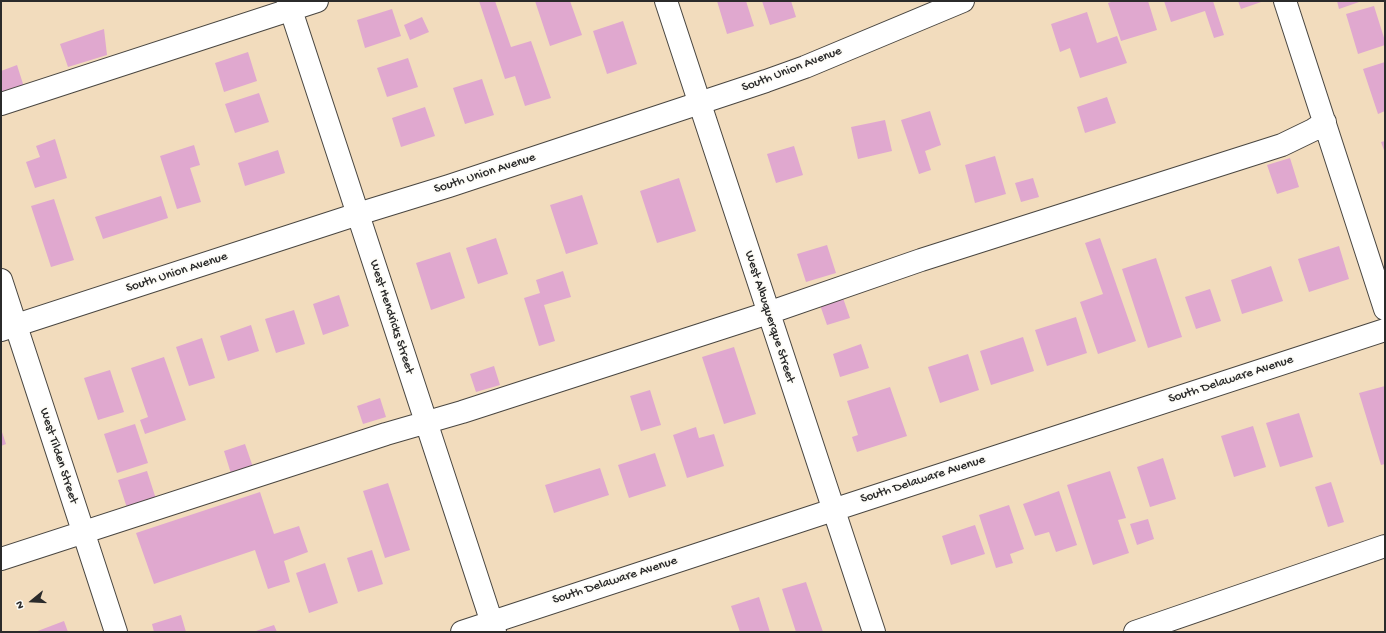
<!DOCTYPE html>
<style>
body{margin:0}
#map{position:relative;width:1386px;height:633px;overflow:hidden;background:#f2dcbd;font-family:"Gochi Hand",sans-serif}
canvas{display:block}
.frame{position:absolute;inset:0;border:2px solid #2b2b2b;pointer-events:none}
.north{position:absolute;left:12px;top:581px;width:40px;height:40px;-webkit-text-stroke:3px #fdfcf7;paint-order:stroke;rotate:252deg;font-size:11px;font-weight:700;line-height:16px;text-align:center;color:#2b2b2b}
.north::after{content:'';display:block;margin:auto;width:14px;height:18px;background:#2b2b2b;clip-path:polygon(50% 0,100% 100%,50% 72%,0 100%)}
</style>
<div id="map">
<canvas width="1386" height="633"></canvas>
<div class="frame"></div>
<div class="north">N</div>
</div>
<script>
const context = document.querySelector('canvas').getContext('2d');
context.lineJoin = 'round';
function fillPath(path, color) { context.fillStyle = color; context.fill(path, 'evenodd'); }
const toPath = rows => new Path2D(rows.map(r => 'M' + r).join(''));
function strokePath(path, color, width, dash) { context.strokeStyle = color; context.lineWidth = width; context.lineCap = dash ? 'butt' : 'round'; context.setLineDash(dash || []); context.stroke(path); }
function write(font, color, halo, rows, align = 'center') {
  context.font = font + ' "Gochi Hand",sans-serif'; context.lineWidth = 3.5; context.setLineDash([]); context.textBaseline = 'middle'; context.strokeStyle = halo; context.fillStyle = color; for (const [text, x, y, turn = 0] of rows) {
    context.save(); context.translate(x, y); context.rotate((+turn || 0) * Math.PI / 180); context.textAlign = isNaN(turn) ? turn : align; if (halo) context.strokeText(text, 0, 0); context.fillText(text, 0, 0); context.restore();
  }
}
fillPath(toPath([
 [479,1,495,1,511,47,531,41,551,98,525,106,515,76,505,79],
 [535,1,570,1,582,35,550,46],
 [717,1,746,1,754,26,727,34],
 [762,1,791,1,796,17,770,25],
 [1114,1,1148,1,1157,30,1121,41,1108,3],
 [1164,1,1213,1,1224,35,1214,38,1205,11,1171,22],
 [1238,1,1264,1,1241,9],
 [1337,1,1362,1,1339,9],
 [1374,6,1385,41,1385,45,1358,54,1346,14],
 [392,9,401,36,365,48,357,20],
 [1087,12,1097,43,1117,36,1127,63,1080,78,1070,48,1060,52,1051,24],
 [422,17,429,32,410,40,404,25],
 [623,21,637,64,607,74,593,31],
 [104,29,107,55,68,67,60,44],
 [248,52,257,81,224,92,215,63],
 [408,58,418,87,387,97,377,68],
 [1385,62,1385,111,1378,114,1363,69],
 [17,65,24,87,1,94,1,71],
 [482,79,494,115,465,124,453,88],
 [259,93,269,122,235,133,225,104],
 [1107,97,1116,123,1085,133,1077,107],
 [425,107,435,136,401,147,392,118],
 [930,111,941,145,925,151,931,170,919,174,901,120],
 [885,120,892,151,858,159,851,127],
 [55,139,67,178,35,188,26,162,40,157,36,146],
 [1385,141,1385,153,1381,142],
 [194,145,200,165,190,168,201,202,177,209,160,156],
 [794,146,803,175,776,183,767,154],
 [278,150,285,173,245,186,238,163],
 [995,156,1006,194,975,203,965,165],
 [1290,158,1299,187,1277,194,1267,165],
 [679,178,696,231,657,243,640,191],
 [1033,178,1039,197,1021,202,1015,183],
 [582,195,598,244,566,254,550,205],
 [161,196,168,218,103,239,95,217],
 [54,199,74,260,51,267,31,206],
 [496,238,508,274,478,284,466,248],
 [1100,238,1136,341,1098,354,1080,302,1103,294,1085,243],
 [827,245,836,273,806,282,797,254],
 [1339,246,1349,279,1309,292,1298,259],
 [450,252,465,298,431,310,416,263],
 [1156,258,1182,337,1148,348,1122,269],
 [1271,266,1283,301,1242,314,1231,280],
 [563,271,571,297,544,305,555,341,539,346,524,298,540,293,536,280],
 [1210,289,1221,321,1196,329,1185,297],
 [339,295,349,326,323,335,313,304],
 [843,298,850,318,827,325,820,305],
 [294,310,305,344,276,353,265,319],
 [1076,317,1087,353,1047,366,1035,330],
 [251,325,259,351,228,361,220,336],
 [1023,337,1034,371,991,385,980,351],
 [202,338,215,378,189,386,176,347],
 [861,344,869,368,840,377,833,354],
 [734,347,756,414,724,424,702,357],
 [968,354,979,390,940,403,928,367],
 [164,357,186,420,145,434,140,420,148,417,131,368],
 [494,366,500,385,476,392,470,374],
 [110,370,124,412,98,420,84,378],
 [1385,386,1385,464,1381,465,1359,393],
 [890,387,907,436,857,452,852,437,858,435,847,401],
 [650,390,661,425,641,431,630,396],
 [380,398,386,417,363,424,357,406],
 [1299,413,1313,457,1280,467,1266,423],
 [135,424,148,463,117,473,104,434],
 [1253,426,1266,467,1234,477,1221,436],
 [696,427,699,438,714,434,724,466,687,478,673,435],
 [1,429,6,444,1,446],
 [245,444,255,473,233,480,224,451],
 [655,453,666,486,629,498,618,465],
 [1163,458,1176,499,1150,507,1137,467],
 [600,468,609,495,554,513,545,485],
 [147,471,156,499,127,508,118,480],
 [1110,471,1126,518,1118,520,1129,553,1093,565,1067,485],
 [1331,482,1344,522,1328,527,1315,487],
 [388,483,410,550,385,558,363,491],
 [1059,491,1077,545,1056,552,1049,532,1035,536,1023,504],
 [260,492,274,534,299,526,308,552,284,561,290,582,268,589,255,550,154,584,136,533],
 [1009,505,1024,549,1010,554,1013,563,996,568,979,515],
 [1148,519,1154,539,1137,545,1130,524],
 [975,525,985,554,951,565,942,536],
 [372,550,383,584,358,592,347,558],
 [325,563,338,603,309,613,296,573],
 [806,582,823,632,796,632,782,589],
 [759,597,770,632,740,632,731,606],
 [181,615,186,632,154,632,152,624],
 [64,621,68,632,35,632],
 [274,625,277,632,253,632]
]), '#e0a8cf');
const minor = toPath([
 [288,1,495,632],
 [666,1,874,632],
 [1285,1,1385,309],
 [1,104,317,1],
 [1,280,116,632],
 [1,559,386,434,462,412,768,313,921,260,1282,145,1313,130,1325,122],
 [462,632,833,510,1385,330],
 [1135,632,1385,546]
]);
const major = toPath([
 [1,330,358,214,449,186,766,81,805,67,963,1]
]);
strokePath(minor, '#494641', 24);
strokePath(major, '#494641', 24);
strokePath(minor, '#fff', 22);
strokePath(major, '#fff', 22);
write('13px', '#2b2b2b', '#fdfcf7', [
 ["South Union Avenue",792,70,-21],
 ["South Union Avenue",485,174,-18],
 ["South Union Avenue",177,273,-18],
 ["West Hendricks Street",391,317,72],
 ["West Albuquerque Street",769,317,72],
 ["South Delaware Avenue",1231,380,-18],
 ["West Tilden Street",58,456,72],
 ["South Delaware Avenue",923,480,-18],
 ["South Delaware Avenue",615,581,-18]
]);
</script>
